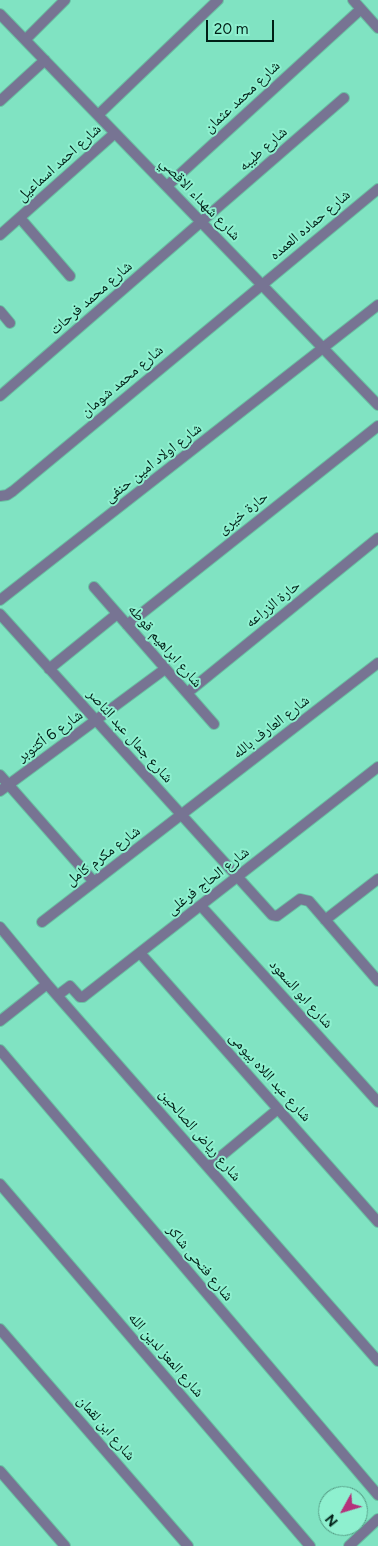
<!DOCTYPE html>
<meta charset="utf-8">
<style>
body{margin:0}
#map{position:relative;width:378px;height:1546px;overflow:hidden;background:#80e3c2;font-family:Figtree,sans-serif}
canvas{display:block}
.north{position:absolute;left:318px;top:1486px;width:50px;height:50px;box-sizing:border-box;background:#8ef0cf;border:1px solid #559c85;border-radius:50%;rotate:231deg;font-size:14px;font-weight:700;line-height:20px;text-align:center;color:#001f16}
.north::after{content:'';display:block;margin:auto;width:18px;height:22px;background:#b4327b;clip-path:polygon(50% 0,100% 100%,50% 72%,0 100%)}
.scale{position:absolute;left:206px;top:20px;width:68px;height:22px;box-sizing:border-box;border:2px solid #001f16;border-top:0;padding-left:6px;font-size:15px;line-height:18px;white-space:nowrap;color:#001f16;-webkit-text-stroke:4px #8ef0cf;paint-order:stroke}
</style>
<div id="map">
<canvas width="378" height="1546"></canvas>
<div class="north">N</div>
<div class="scale">20 m</div>
</div>
<script>
const context = document.querySelector('canvas').getContext('2d');
context.lineJoin = 'round';
const toPath = rows => new Path2D(rows.map(r => 'M' + r).join(''));
function strokePath(path, color, width, dash) { context.strokeStyle = color; context.lineWidth = width; context.lineCap = dash ? 'butt' : 'round'; context.setLineDash(dash || []); context.stroke(path); }
function write(font, color, halo, rows, align = 'center') {
  context.font = font + ' Figtree,"Noto Naskh Arabic",sans-serif'; context.lineWidth = 4; context.setLineDash([]); context.textBaseline = 'middle'; context.strokeStyle = halo; context.fillStyle = color; for (const [text, x, y, turn = 0] of rows) {
    context.save(); context.translate(x, y); context.rotate((+turn || 0) * Math.PI / 180); context.textAlign = isNaN(turn) ? turn : align; if (halo) context.strokeText(text, 0, 0); context.fillText(text, 0, 0); context.restore();
  }
}
const minor = toPath([
 [353,0,378,28],
 [0,14,378,405],
 [25,40,65,0],
 [0,101,45,60],
 [98,115,218,0],
 [167,186,361,9],
 [20,218,70,276],
 [0,235,115,133],
 [0,311,10,323],
 [0,396,344,98],
 [0,496,7,495,13,491,378,189],
 [94,587,214,724],
 [0,600,378,305],
 [0,614,272,915,277,916,300,899,309,901,378,981],
 [127,625,378,426],
 [49,669,117,614],
 [187,693,378,538],
 [0,775,94,882],
 [0,791,165,669],
 [201,906,378,1102],
 [325,920,378,879],
 [42,922,378,663],
 [0,927,47,984,378,1361],
 [140,953,378,1222],
 [58,995,70,986,80,997,83,997,378,767],
 [0,1021,47,984],
 [0,1050,378,1495],
 [208,1167,278,1109],
 [0,1184,310,1546],
 [0,1329,188,1546],
 [0,1471,65,1546],
 [349,1546,378,1519]
]);
strokePath(minor, '#69c0a3', 12);
strokePath(minor, '#777493', 10);
write('15px', '#001f16', '#8ef0cf', [
 ["شارع محمد عثمان",242,97,-43],
 ["شارع طيبه",263,149,-41],
 ["شارع احمد اسماعيل",59,163,-42],
 ["شارع شهداء الاقصي",200,199,46],
 ["شارع حماده العمده",310,225,-40],
 ["شارع محمد فرحات",91,298,-41],
 ["شارع محمد شومان",122,381,-40],
 ["شارع اولاد امين حنفى",153,463,-38],
 ["حارة خيرى",243,513,-38],
 ["حارة الزراعه",273,604,-39],
 ["شارع ابراهيم قوطه",165,646,49],
 ["شارع العارف بالله",271,727,-38],
 ["شارع 6 أكتوبر",50,736,-36],
 ["شارع جمال عبد الناصر",130,736,48],
 ["شارع مكرم كامل",103,856,-37],
 ["شارع الحاج فرغلى",208,881,-38],
 ["شارع ابو السعود",301,994,48],
 ["شارع عبد اللاه بيومى",270,1077,48],
 ["شارع رياض الصالحين",200,1135,49],
 ["شارع فتحى شاكر",200,1263,50],
 ["شارع المعز لدين الله",166,1355,49],
 ["شارع ابن لقمان",106,1428,49]
]);
</script>
